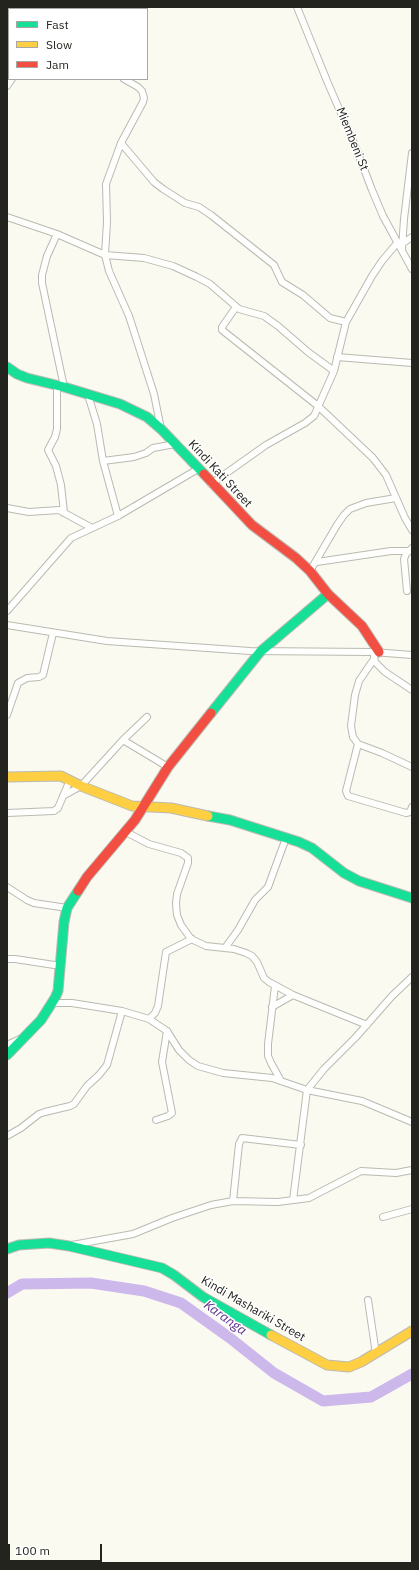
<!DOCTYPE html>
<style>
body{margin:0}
#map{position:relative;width:419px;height:1570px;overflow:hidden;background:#fafaf0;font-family:"IBM Plex Sans",sans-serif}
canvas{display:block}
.frame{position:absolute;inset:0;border:8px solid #24241e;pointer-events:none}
.legend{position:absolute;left:8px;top:8px;width:140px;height:72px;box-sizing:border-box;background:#fff;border:1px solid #a7a7a5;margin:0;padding:5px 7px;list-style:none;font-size:12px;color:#24241e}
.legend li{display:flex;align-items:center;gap:8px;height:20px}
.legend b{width:20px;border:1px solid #a7a7a5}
.scale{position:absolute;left:8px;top:1544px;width:94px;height:18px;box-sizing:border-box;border:2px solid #24241e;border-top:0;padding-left:5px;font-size:12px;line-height:14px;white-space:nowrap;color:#24241e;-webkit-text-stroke:3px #fff;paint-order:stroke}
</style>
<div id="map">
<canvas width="419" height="1570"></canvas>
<div class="frame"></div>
<ul class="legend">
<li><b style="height:5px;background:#16e098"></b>Fast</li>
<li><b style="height:5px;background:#ffcf43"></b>Slow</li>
<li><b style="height:5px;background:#f24e42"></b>Jam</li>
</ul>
<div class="scale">100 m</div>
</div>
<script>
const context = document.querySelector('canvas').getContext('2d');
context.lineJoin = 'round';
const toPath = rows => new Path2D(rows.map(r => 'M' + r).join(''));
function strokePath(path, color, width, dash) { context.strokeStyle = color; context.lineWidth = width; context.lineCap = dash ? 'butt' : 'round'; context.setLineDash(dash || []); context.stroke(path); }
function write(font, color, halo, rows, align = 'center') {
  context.font = font + ' "IBM Plex Sans",sans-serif'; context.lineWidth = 3; context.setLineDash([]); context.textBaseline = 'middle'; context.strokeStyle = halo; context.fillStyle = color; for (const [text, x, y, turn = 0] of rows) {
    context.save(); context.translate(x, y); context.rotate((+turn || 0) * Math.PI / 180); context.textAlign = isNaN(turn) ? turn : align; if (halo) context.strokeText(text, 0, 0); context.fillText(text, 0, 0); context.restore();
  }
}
strokePath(toPath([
 [7,1293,22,1284,91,1283,144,1291,181,1303,230,1338,274,1373,323,1401,371,1397,412,1374]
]), '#cdb8ec', 11);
const street = toPath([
 [297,7,327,81,356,148,372,190,383,216,412,269],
 [18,9,19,7],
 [60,9,61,7],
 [7,23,9,20],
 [124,79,138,87,142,91,144,98,143,102,121,143,106,184,107,222,105,255,109,271,129,316,154,394,161,429],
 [7,86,12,79],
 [121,143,154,182,163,189,185,203,199,207,211,215,274,265,282,282,303,295,330,318,346,322],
 [7,217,57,234,105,255,144,258,173,266,197,277,210,284,239,309,264,316,278,326,308,352,334,371],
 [57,234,47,256,42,275,42,283,64,387],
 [403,243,412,237],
 [402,249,404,219,412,153],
 [236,307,222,327,222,330,318,406,373,458,386,475,405,518,412,530],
 [337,357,412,363],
 [57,385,57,429,55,437,48,450,56,466,61,485,64,513],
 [88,395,97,424,103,461,118,516],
 [103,461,134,457,146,453,153,448,175,444],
 [211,484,266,445,305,423,314,416,334,371,346,322,372,276,382,261,398,242],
 [7,508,29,512,59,510,92,528],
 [317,562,391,551,408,551],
 [310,571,337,525,344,515,350,509,366,503,396,498],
 [407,591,404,559,406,554,412,548],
 [7,611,71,538,118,516,198,469],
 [7,625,107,641,250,651,373,652,412,655],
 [374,656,375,662,385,672,412,690],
 [374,659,359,681,355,695,351,726,353,737,358,744,382,753,412,767],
 [7,715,18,683,27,678,39,677,43,675,53,633],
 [123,740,168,767],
 [358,744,346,791,348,796,406,813,410,812,412,807],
 [63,796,81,786,123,740,147,717],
 [7,813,54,811,58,808,70,780],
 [126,832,149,844,181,853,188,858,188,863,177,894,176,904,177,915,181,925,191,939,206,946,234,949,246,953,252,956,257,962,264,978,269,982,293,995,367,1025],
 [7,887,27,900,34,903,67,908],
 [225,948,238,930,255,900,268,887,286,838],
 [7,959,15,959,61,966],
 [275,986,268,1044,268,1056,271,1063,281,1081],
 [53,1003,72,1003,122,1011,149,1019,167,1031,179,1050,189,1060,198,1066,223,1073,272,1078,307,1090,362,1101,412,1122],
 [272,1007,293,995],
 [149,1019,155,1013,158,1006,166,952,192,939],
 [7,1045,20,1039],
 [156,1120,168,1116,172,1113,162,1062,167,1031],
 [7,1136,21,1128,39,1114,45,1112,70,1106,74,1104,87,1086,99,1075,107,1065,122,1011],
 [293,1200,307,1090,324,1069,356,1037,392,996,412,977],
 [233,1201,239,1144,242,1138,301,1145],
 [383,1217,412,1209],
 [72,1245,133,1234,172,1218,211,1205,233,1201,278,1202,309,1198,361,1171,396,1173,412,1170],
 [368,1300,376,1354]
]);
const fast = toPath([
 [7,367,17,374,27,378,64,387,120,404,147,417,161,429,204,474],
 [211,713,260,652,328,594],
 [208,816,230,820,299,842,312,848,344,873,359,881,412,898],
 [7,1055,41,1020,55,998,58,991,64,922,67,908,78,891],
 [7,1249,19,1245,49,1243,69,1246,162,1268,174,1275,203,1297,271,1335]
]);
const slow = toPath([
 [7,777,61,776,81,786,132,806,171,808,208,816],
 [271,1335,327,1365,349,1367,361,1362,412,1331]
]);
const jam = toPath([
 [204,474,252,525,296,558,310,571,328,594,362,626,379,652],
 [78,891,87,877,135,820,168,767,211,713]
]);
strokePath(street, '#babab3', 8);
strokePath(fast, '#babab3', 11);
strokePath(slow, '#babab3', 11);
strokePath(jam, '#babab3', 11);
strokePath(street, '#fefefd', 6);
strokePath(fast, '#16e098', 9);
strokePath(slow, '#ffcf43', 9);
strokePath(jam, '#f24e42', 9);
write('12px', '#24241e', '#fff', [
 ["Miembeni St",352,139,68],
 ["Kindi Kati Street",220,474,47],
 ["Kindi Mashariki Street",253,1309,30]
]);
write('italic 13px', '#5b2f8c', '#fff', [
 ["Karanga",225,1318,36]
]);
</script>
